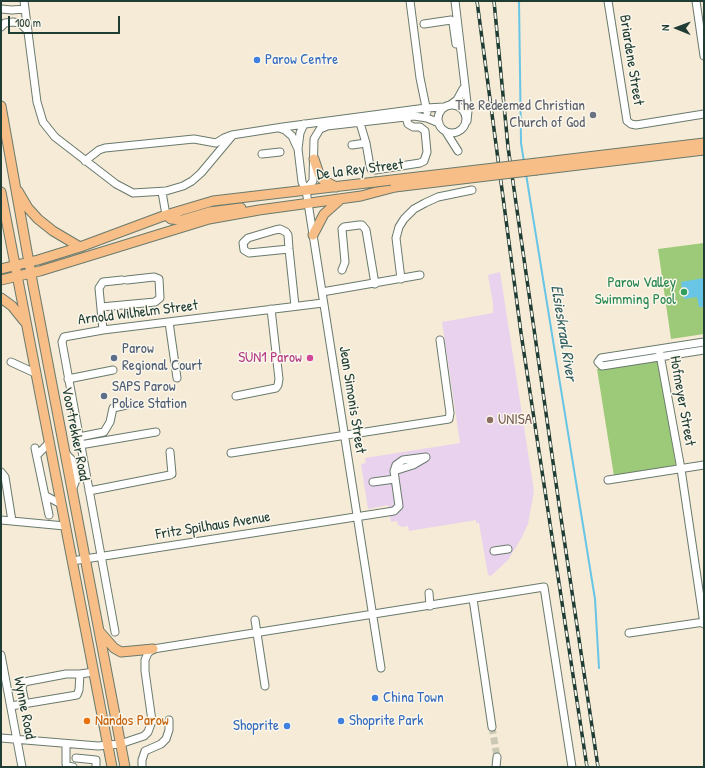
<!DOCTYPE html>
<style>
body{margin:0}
#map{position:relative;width:705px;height:768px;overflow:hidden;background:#f6ebd6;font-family:"Patrick Hand",sans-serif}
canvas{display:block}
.frame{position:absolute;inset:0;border:2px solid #1f3d34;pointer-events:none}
.north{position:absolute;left:657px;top:8px;width:40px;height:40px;-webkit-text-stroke:3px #fbf7ec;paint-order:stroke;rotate:271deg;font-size:11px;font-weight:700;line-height:16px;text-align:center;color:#1f3d34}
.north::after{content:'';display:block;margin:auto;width:14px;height:18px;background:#1f3d34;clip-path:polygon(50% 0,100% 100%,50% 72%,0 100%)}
.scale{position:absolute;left:8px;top:16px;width:112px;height:18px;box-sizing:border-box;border:2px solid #1f3d34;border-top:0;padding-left:5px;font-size:12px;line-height:14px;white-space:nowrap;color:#1f3d34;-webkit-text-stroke:3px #fbf7ec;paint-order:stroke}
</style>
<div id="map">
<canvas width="705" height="768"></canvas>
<div class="frame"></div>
<div class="north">N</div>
<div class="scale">100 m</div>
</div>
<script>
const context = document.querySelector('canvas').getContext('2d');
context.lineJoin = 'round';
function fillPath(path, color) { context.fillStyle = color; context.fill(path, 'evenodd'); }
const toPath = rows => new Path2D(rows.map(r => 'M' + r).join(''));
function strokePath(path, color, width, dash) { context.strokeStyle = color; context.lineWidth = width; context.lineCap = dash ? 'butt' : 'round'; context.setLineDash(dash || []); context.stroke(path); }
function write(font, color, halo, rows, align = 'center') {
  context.font = font + ' "Patrick Hand",sans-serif'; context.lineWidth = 3; context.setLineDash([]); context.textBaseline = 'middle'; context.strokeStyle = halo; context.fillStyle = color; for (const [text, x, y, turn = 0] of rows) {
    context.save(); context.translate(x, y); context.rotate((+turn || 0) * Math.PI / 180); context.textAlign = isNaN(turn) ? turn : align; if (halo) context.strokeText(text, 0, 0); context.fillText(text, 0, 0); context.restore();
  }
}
fillPath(toPath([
 [500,272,534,491,528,524,521,539,508,560,491,576,488,575,479,523,476,523,476,520,409,531,408,526,402,527,398,525,397,521,391,522,388,505,368,509,361,464,366,463,365,458,460,443,442,322,493,313,493,303,488,275]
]), '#e8d2ee');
fillPath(toPath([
 [704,243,704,334,671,339,658,249],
 [653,360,657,361,659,363,676,466,614,476,597,369]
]), '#9dca78');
fillPath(toPath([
 [704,278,704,307,699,307,697,297,684,299,681,282]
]), '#68c5e6');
strokePath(toPath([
 [519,1,521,143,524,162],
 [526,174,595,599,599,668]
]), '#68c5e6', 2);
strokePath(toPath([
 [492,727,497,757]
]), '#cbc8b6', 7, [7, 3.5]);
const minor = toPath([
 [24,1,37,102,43,122,55,137,116,184,133,193,166,191,183,186,192,181,201,173,232,136],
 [410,1,420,78,427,112],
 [455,1,468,111,467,121],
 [608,1,627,121,631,124,636,125,704,114],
 [696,1,704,56],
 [1,9,12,10,25,9],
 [424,24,451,20,453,23,456,44],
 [1,27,5,23,13,22,20,23,28,31],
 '438 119a14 14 0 1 1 28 0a14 14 0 1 1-28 0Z',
 [450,105,457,100,463,89],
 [360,123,366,143,370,166,371,169,375,170,420,163,424,161,427,152,425,131,420,127,413,127,408,124,406,117],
 [304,124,300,133,298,149,302,182,306,190,381,668],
 [279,128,285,130,292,136,297,147],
 [446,132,458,151],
 [352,145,366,143],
 [262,154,280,152],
 [85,161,99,150,105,148,194,139,216,143,224,138,232,135,283,127,426,108,444,107],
 [306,190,313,181,314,139,320,129,327,126,414,116,427,118,439,123],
 [162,192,166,215],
 [289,249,249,253,244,250,243,243,248,238,275,230,280,229,286,232,288,235,289,249,295,306],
 [342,270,345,262,342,229,344,227,359,225,362,225,366,230,375,284],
 [401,279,396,238,399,227,404,219,414,209,425,203,438,197,472,190],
 [322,292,420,275],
 [101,307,155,302,160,298,159,279,154,277,127,280],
 [169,322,177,378],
 [103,330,99,288,103,282,122,280],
 [704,342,601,358,598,362,602,366,704,350],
 [659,349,681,469,704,624],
 [11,362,35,373],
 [68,379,113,370],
 [236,396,276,388,278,385,279,379,271,309],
 [79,437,104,432,110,422,113,408,131,404],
 [80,445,156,432],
 [35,448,49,515],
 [65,453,71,459,73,464,76,480,72,490],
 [231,453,449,419,450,413,440,340],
 [37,455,49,443],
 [394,471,413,465,425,458],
 [1,472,5,477,12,521],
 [608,480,704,465],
 [373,482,395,479],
 [89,491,170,475,172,474,170,452],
 [46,496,61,504],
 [1,520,65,526],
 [494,551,508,549],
 [72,561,394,511,399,506,394,471,396,465,403,460,426,457],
 [429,593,430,606],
 [473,599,492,727],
 [255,620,265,686],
 [115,632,62,342,64,337,103,330,323,303],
 [629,633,704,622],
 [1,655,22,767],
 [25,703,22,688,24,682,66,674,80,674],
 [11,706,77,695,79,690,80,674,94,672],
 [1,738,98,746,120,744,144,736,148,732,152,721,145,671,145,660,148,653,153,649,544,587,572,767],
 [66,744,66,764,67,766,73,767],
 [76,758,96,760,96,767],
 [142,767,142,760,145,751,161,744,166,739,169,730,169,720],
 [496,767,497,757]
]);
const major = toPath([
 [1,106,33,285,125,767],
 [314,159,319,174,323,180,336,187],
 [537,163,704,143],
 [537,170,704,150],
 [18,191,28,208,38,219,53,231,80,247],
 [1,192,112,767],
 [166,215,171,219,182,220,209,212,241,208],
 [313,235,324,214,341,199],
 [1,269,38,260,80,247,166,215,213,201,375,182],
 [1,280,40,271,209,219,259,210,361,196,395,187],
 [1,298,12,306,24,321],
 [100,632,114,648,121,652,153,649]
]);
strokePath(minor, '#6a7a6d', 9);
strokePath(major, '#6a7a6d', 11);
strokePath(minor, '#fff', 7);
strokePath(major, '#f7be87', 9);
const rail = toPath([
 [477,1,521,333,587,767],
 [494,1,508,147,561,518,598,767]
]);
strokePath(rail, '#1f3d34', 3.5);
strokePath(rail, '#fbf7ec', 2, [6]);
const majorBridge = toPath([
 [375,182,537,163],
 [395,187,537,170]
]);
strokePath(majorBridge, '#6a7a6d', 11, []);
strokePath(majorBridge, '#f7be87', 9);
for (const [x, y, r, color] of [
 [257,60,4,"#3f7fe0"],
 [593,115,4,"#6b7280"],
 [684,292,4,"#2e9e5b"],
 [114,358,4,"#5c6f8a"],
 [310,358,4,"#d1479c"],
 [104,396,4,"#5c6f8a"],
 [490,420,4,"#8d6e63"],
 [375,698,4,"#3f7fe0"],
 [87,721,4,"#e8710a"],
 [341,721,4,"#3f7fe0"],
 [287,726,4,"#3f7fe0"]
]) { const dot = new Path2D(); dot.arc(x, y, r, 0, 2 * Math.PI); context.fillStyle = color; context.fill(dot); strokePath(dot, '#fbf7ec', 1.5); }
write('15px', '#366cbe', '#fbf7ec', [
 ["Parow Centre",265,60],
 ["China Town",383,698],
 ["Shoprite Park",349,721],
 ["Shoprite",279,726,"right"]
], 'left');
write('15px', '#1f3d34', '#fbf7ec', [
 ["Briardene Street",631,60,81],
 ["De la Rey Street",360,170,-7],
 ["Arnold Wilhelm Street",138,313,-7],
 ["Jean Simonis Street",352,400,81],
 ["Hofmeyer Street",682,401,80],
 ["Voortrekker Road",75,434,79],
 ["Fritz Spilhaus Avenue",213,526,-9],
 ["Wynne Road",24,708,79]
]);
write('15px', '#5b616d', '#fbf7ec', [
 ["The Redeemed Christian",585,106],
 ["Church of God",585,123]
], 'right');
write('15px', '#27864d', '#fbf7ec', [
 ["Parow Valley",676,283],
 ["Swimming Pool",676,300]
], 'right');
write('15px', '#4e5e75', '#fbf7ec', [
 ["Parow",122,349],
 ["Regional Court",122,366],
 ["SAPS Parow",112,387],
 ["Police Station",112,404]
], 'left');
write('15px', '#b23c85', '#fbf7ec', [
 ["SUN1 Parow",302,358]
], 'right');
write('15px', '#785e54', '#fbf7ec', [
 ["UNISA",498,420]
], 'left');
write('15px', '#c56008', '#fbf7ec', [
 ["Nandos Parow",95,721]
], 'left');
write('italic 16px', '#315f60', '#fbf7ec', [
 ["Elsieskraal River",563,333,81]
]);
</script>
